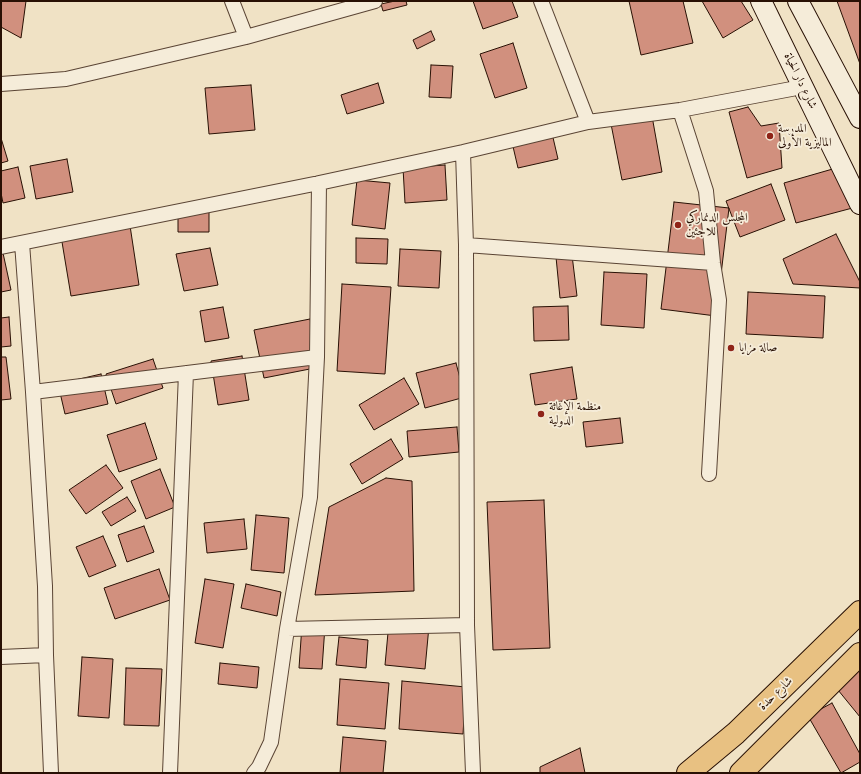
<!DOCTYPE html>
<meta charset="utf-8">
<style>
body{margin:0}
#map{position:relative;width:861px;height:774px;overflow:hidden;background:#f0e2c5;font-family:Cardo,serif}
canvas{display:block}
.frame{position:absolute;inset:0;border:2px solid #281004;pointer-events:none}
</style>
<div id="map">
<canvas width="861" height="774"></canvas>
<div class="frame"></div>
</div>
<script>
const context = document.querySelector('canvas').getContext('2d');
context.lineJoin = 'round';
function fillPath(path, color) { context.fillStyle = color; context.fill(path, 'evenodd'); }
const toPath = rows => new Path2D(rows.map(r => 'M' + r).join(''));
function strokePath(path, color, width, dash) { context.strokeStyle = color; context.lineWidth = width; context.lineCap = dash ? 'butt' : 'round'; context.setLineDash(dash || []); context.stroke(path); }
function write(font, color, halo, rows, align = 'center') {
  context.font = font + ' Cardo,Amiri,serif'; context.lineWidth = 3.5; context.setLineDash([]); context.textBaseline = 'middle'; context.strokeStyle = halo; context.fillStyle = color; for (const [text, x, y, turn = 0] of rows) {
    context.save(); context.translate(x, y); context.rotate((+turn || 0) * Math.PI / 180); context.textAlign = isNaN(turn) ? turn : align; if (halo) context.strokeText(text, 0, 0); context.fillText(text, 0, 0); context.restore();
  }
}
const building = toPath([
 [1,1,26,1,21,38,1,27,1,1],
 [395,1,406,1,407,5,383,11,381,4,395,1],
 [473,1,512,1,518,17,483,29,473,1],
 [629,1,683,1,693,43,641,55,629,1],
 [702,1,741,1,753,20,723,38,702,1],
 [837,1,860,1,860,64,837,1],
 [431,31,435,40,417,49,413,40,431,31],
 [513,43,527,88,495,98,480,54,513,43],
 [431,65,453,66,451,98,429,97,431,65],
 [378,83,384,103,347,114,341,95,378,83],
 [251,85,255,130,209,134,205,88,251,85],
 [748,107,761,126,779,123,782,168,747,178,729,112,748,107],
 [652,116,662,172,622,180,611,124,652,116],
 [551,129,558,159,518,168,511,138,551,129],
 [1,138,8,161,1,163,1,138],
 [67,159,73,192,36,199,30,166,67,159],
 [850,164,860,206,796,223,784,183,850,164],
 [445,165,447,200,405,203,403,168,445,165],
 [18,167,25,198,3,203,1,193,1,171,18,167],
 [357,180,390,183,385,229,352,225,357,180],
 [771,184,785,220,740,237,726,201,771,184],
 [674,202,729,208,716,316,661,309,674,202],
 [178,209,209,209,209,232,178,232,178,209],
 [129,219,139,285,71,296,60,230,129,219],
 [836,234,860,282,860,288,793,284,783,259,836,234],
 [356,238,388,239,387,264,356,263,356,238],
 [210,248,218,285,184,291,176,254,210,248],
 [400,249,441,251,439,288,398,286,400,249],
 [3,253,11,290,1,292,1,254,3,253],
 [572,255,577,296,560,298,556,257,572,255],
 [604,272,647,274,644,328,601,325,604,272],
 [342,284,391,287,385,374,337,371,342,284],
 [748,292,825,296,823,338,746,334,748,292],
 [568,306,569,340,534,341,533,307,568,306],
 [223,307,229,338,205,342,200,311,223,307],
 [9,317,11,346,1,347,1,318,9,317],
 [310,319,320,367,264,378,254,330,310,319],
 [242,356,249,400,218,405,211,361,242,356],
 [1,357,6,357,11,399,1,400,1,357],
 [153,359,163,388,116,404,106,374,153,359],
 [456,363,465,397,425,408,416,373,456,363],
 [572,367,577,399,535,405,530,374,572,367],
 [101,374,108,404,65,414,58,384,101,374],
 [404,378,419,404,374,430,359,405,404,378],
 [620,418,623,443,586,447,583,422,620,418],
 [145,423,157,459,119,472,107,435,145,423],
 [457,427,459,452,409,457,407,431,457,427],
 [391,439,403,459,362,484,350,464,391,439],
 [106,465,123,488,86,514,69,490,106,465],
 [160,469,175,507,146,519,131,481,160,469],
 [386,478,412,481,414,591,315,595,329,507,386,478],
 [127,497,136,511,111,526,102,512,127,497],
 [544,500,550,648,493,650,487,502,544,500],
 [256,515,289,518,284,573,251,570,256,515],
 [244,519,247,549,207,553,204,523,244,519],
 [144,526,154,552,127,562,118,535,144,526],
 [103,536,116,566,89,577,76,547,103,536],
 [159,569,170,600,115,619,104,588,159,569],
 [205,579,234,584,223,648,195,643,205,579],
 [246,584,281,592,277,616,241,608,246,584],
 [389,622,429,626,425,669,385,665,389,622],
 [302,625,325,626,322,669,299,668,302,625],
 [339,637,368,640,366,668,336,665,339,637],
 [82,657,113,659,109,718,78,716,82,657],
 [220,663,259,667,257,688,218,684,220,663],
 [860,667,860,717,838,690,860,667],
 [126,668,162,669,159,726,124,725,126,668],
 [340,679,389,683,385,729,337,725,340,679],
 [402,681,466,687,463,734,399,729,402,681],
 [832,703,860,754,860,762,841,773,808,716,832,703],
 [343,737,386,741,383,773,340,773,343,737],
 [580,748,585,773,540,773,540,767,580,748]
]);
fillPath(building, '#d1907e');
strokePath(building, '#281004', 1);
const street = toPath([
 [232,1,246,37],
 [541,1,588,122],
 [1,84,66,79,246,37,375,1],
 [680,110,706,191,713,263,719,300,709,474],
 [463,152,466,245,467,625,473,773],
 [22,243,33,392,45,586,46,655,51,773],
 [466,245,713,263],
 [1,247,319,183,463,152,588,122,680,110,802,87],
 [33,392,317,357],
 [287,629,467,625],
 [1,657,46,655],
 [170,773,186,373],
 [254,773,259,767,271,742,287,629,310,497,317,357,319,183]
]);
const secondary = toPath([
 [761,1,860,204],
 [798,1,860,118]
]);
const primary = toPath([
 [688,773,736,733,860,612],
 [741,773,860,654]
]);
strokePath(street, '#5a4434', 16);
strokePath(secondary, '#281004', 22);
strokePath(primary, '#281004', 24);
strokePath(street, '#f5ecd9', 14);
strokePath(secondary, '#f5ecd9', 20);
strokePath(primary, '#e8c182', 22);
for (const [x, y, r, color] of [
 [770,136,4,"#8f2418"],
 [678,225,4,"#8f2418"],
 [731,348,4,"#8f2418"],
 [541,414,4,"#8f2418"]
]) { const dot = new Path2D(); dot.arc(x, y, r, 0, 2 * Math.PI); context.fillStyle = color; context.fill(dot); strokePath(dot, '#f5ecd9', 1.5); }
write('12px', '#281004', '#f5ecd9', [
 ["شارع دار الحياة",800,81,64],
 ["شارع حدة",776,694,-44]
]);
write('12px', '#281004', '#f5ecd9', [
 ["المدرسة",778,129],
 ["الماليزية الأولى",778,143],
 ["المجلس الدنماركي",686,218],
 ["للاجئين",686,232],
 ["صالة مزايا",739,348],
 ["منظمة الإغاثة",549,407],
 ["الدولية",549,421]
], 'left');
</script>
